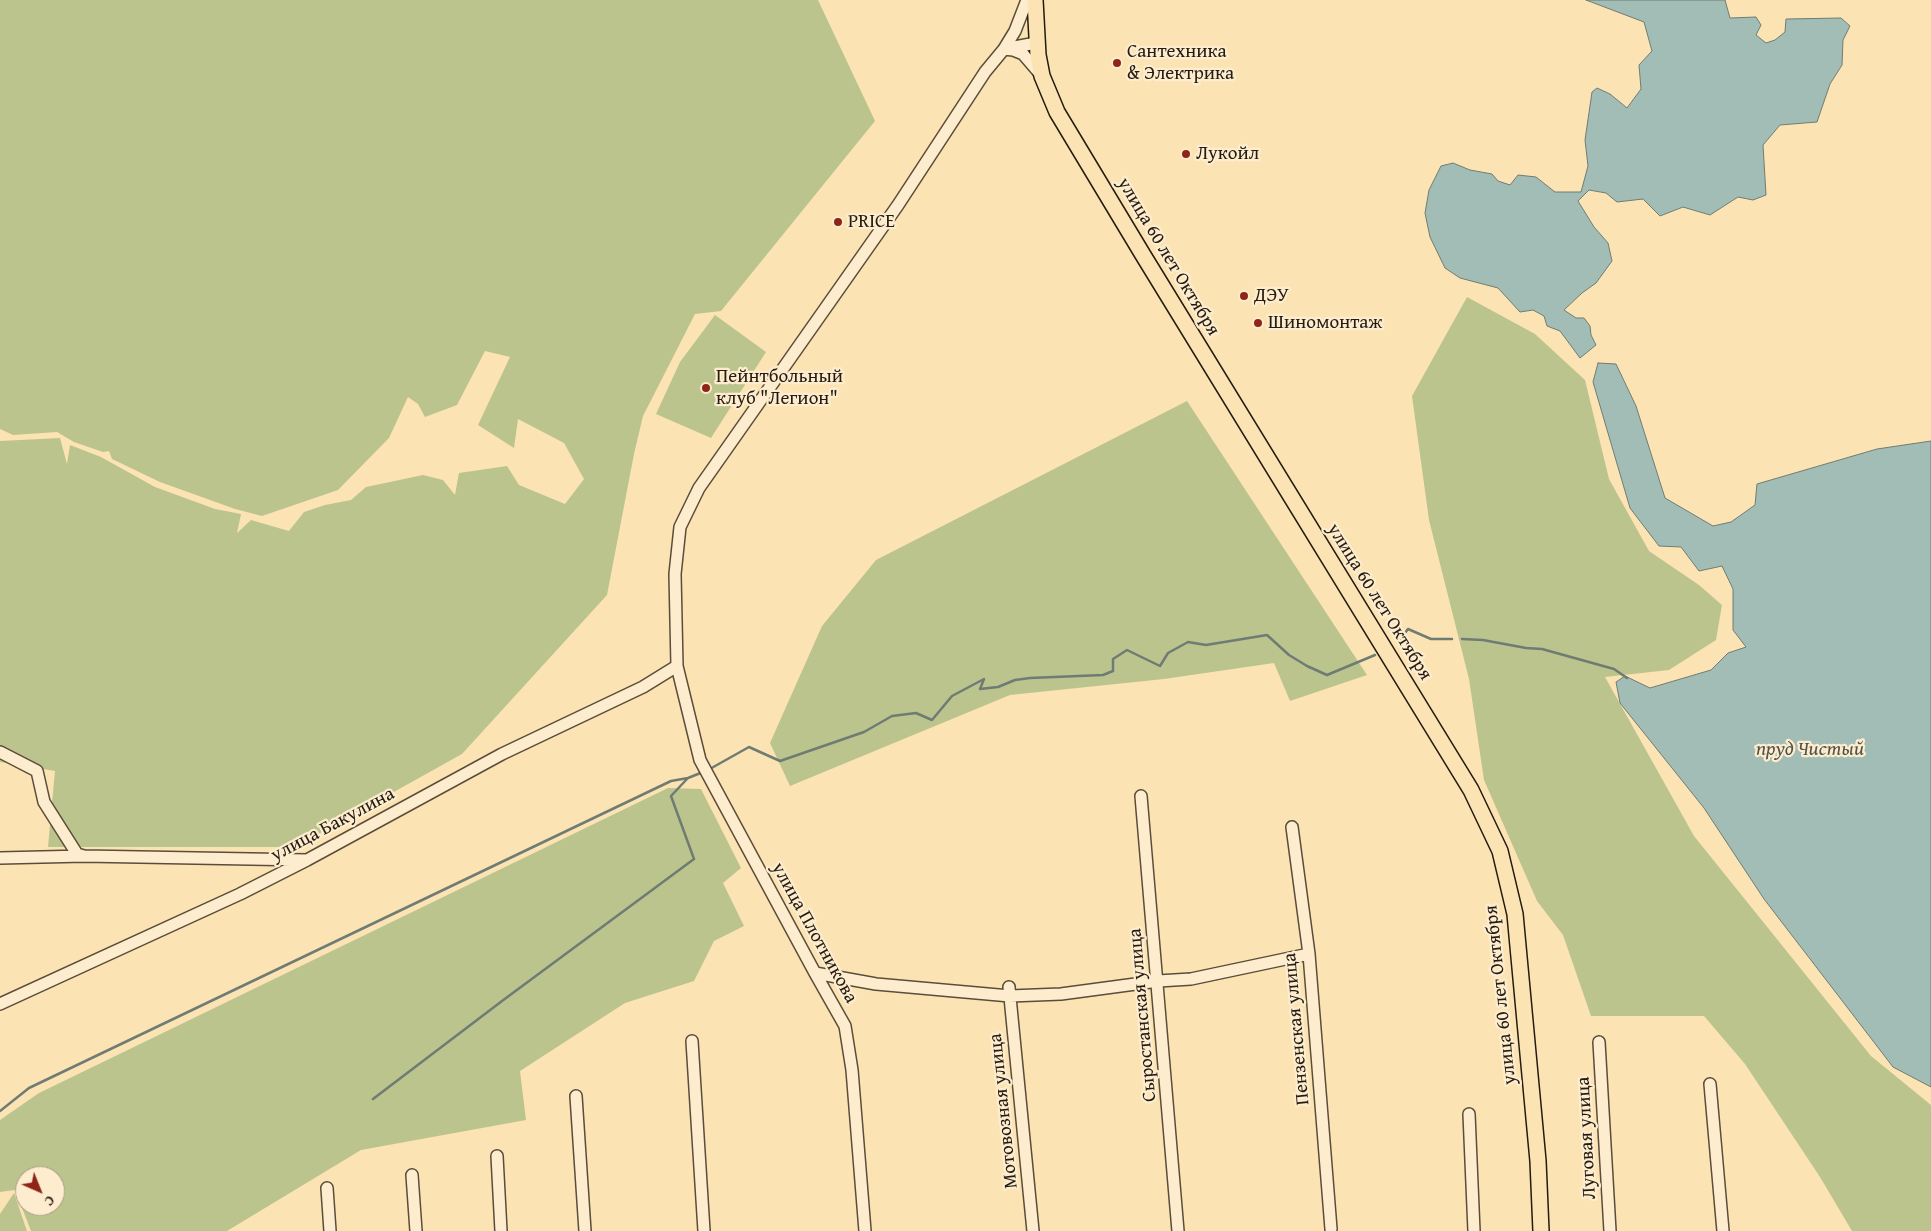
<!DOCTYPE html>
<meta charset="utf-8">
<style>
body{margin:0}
#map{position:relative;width:1931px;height:1231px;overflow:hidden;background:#fce3b3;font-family:"Gentium Book Plus",serif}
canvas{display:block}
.north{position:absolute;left:15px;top:1166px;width:50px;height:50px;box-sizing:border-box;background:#fdedce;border:1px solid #a69982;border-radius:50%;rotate:136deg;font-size:14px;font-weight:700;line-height:20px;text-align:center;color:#241b11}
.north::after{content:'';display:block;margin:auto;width:18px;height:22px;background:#8f2418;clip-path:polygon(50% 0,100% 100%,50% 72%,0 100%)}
</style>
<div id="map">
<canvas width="1931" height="1231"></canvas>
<div class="north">С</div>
</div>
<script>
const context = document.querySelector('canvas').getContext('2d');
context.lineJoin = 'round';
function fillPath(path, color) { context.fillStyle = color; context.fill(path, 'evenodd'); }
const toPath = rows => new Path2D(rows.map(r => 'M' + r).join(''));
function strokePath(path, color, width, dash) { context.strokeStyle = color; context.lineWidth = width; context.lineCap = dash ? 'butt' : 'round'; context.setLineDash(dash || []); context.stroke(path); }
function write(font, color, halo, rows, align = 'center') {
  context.font = font + ' "Gentium Book Plus",serif'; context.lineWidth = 4.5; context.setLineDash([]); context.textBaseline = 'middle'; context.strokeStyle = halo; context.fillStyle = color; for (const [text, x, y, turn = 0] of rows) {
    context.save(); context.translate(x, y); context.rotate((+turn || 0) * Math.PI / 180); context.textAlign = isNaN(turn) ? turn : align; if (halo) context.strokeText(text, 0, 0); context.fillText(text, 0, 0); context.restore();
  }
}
fillPath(toPath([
 [0,0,818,0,875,121,721,311,695,314,643,416,634,454,607,595,462,754,295,847,48,847,55,771,0,762,0,441,60,438,67,464,70,445,101,457,155,487,215,509,241,514,237,533,251,520,289,531,304,512,325,505,351,500,366,487,423,475,443,480,455,495,459,473,507,466,519,485,565,504,584,479,564,443,518,419,514,448,478,425,510,357,485,351,457,405,425,417,418,404,408,397,389,438,338,490,262,516,235,509,160,482,112,459,109,451,103,452,74,442,57,432,13,435,0,429],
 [1467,297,1535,334,1585,380,1609,479,1649,551,1699,585,1722,605,1716,640,1669,670,1605,677,1694,836,1871,1056,1931,1105,1931,1231,1852,1231,1820,1177,1745,1064,1704,1016,1591,1016,1563,935,1537,901,1484,780,1469,679,1429,520,1412,396],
 [715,315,766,352,711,438,656,414,680,362],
 [1187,401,1367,675,1290,701,1274,663,1164,679,1010,695,790,786,770,743,822,626,876,560],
 [668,788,701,789,741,868,723,883,744,926,714,941,694,981,625,1003,520,1071,526,1120,361,1150,227,1231,31,1231,15,1190,0,1192,0,1120,39,1093],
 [25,1176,55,1176,55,1206,25,1206],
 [14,1193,27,1231,0,1231,0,1214]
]), '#bcc48e');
const water = toPath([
 [1586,0,1725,0,1730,18,1756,17,1761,25,1756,35,1766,43,1775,40,1785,32,1786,19,1841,18,1850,26,1843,40,1842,65,1830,84,1817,122,1780,125,1763,145,1766,195,1753,200,1738,197,1710,215,1683,207,1660,216,1643,199,1617,202,1606,193,1589,190,1578,201,1594,227,1608,243,1612,261,1596,283,1582,293,1564,310,1576,318,1584,318,1590,326,1591,335,1596,345,1580,358,1560,331,1547,326,1544,316,1533,310,1520,312,1498,288,1460,278,1445,268,1430,237,1425,213,1429,190,1441,166,1453,163,1470,170,1492,174,1498,181,1510,185,1518,175,1536,177,1555,192,1581,192,1588,166,1585,140,1592,92,1597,88,1610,94,1627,108,1641,89,1639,65,1652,51,1644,22,1586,0],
 [1598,363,1616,364,1636,406,1665,498,1713,526,1731,522,1755,505,1757,484,1877,449,1931,441,1931,1087,1893,1067,1764,899,1704,808,1620,703,1616,682,1625,676,1650,688,1711,670,1728,653,1746,647,1733,630,1733,589,1722,566,1699,571,1681,547,1659,546,1630,508,1593,382,1598,363]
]);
fillPath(water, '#a1bdb5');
strokePath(water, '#6f7c73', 1);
strokePath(toPath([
 [1462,639,1483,640,1526,648,1542,649,1614,669,1627,678],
 [1398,642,1408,629,1431,639,1452,639],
 [708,770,749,747,780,761,864,732,892,716,916,713,932,720,952,696,984,679,980,689,998,687,1015,680,1030,678,1103,675,1113,671,1113,659,1127,650,1160,666,1168,653,1188,642,1206,645,1267,635,1289,655,1307,666,1327,675,1375,655],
 [373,1099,502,1001,694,859,671,796,687,779],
 [0,1111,29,1088,671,781,688,778,703,772]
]), '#6f7c73', 2.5);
const minor = toPath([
 [1027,0,1015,31,1004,49,1013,50,1023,54,1041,75],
 [0,752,37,771,44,802,77,854,84,856],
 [1141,796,1178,1231],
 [1292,827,1309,954,1331,1229],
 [0,858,84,856,306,860],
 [815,973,876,984,1010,996,1061,994,1158,981,1191,979,1309,954],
 [1009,987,1033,1231],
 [0,1004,240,894,307,860,502,754,643,687,677,666],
 [692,1041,704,1231],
 [1599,1042,1610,1231],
 [1710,1084,1723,1231],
 [576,1096,585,1231],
 [1469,1114,1474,1231],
 [497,1156,501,1231],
 [412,1175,416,1231],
 [327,1188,330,1231],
 [865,1231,852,1070,845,1026,815,973,700,760,677,666,675,574,680,527,699,488,898,205,985,72,1004,49,1036,43]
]);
const major = toPath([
 [1035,0,1038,55,1042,76,1057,112,1143,255,1471,790,1500,851,1515,914,1538,1161,1541,1231]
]);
strokePath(minor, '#5a4d3a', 14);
strokePath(major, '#241b11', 18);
strokePath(minor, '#fdedce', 11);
strokePath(major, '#fce3b3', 15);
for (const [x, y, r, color] of [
 [1117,63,5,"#8f2418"],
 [1186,154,5,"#8f2418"],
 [838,222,5,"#8f2418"],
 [1244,296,5,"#8f2418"],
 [1258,323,5,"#8f2418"],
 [706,388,5,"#8f2418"]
]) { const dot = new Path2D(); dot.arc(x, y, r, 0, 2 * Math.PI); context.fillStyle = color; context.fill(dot); strokePath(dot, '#fdedce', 2); }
write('19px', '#241b11', '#fdedce', [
 ["Сантехника",1127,52],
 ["& Электрика",1127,74],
 ["Лукойл",1196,154],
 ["PRICE",848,222],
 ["ДЭУ",1254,296],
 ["Шиномонтаж",1268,323],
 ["Пейнтбольный",716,377],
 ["клуб \"Легион\"",716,399]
], 'left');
write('19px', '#241b11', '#fdedce', [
 ["улица 60 лет Октября",1168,257,59],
 ["улица 60 лет Октября",1379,602,58],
 ["улица Бакулина",333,825,-28],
 ["улица Плотникова",814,933,61],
 ["улица 60 лет Октября",1501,995,-96],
 ["Сыростанская улица",1143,1015,-95],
 ["Пензенская улица",1297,1029,-95],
 ["Мотовозная улица",1004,1111,-96],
 ["Луговая улица",1587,1138,-93]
]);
write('italic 20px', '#50544a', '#fdedce', [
 ["пруд Чистый",1810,750]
]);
</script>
